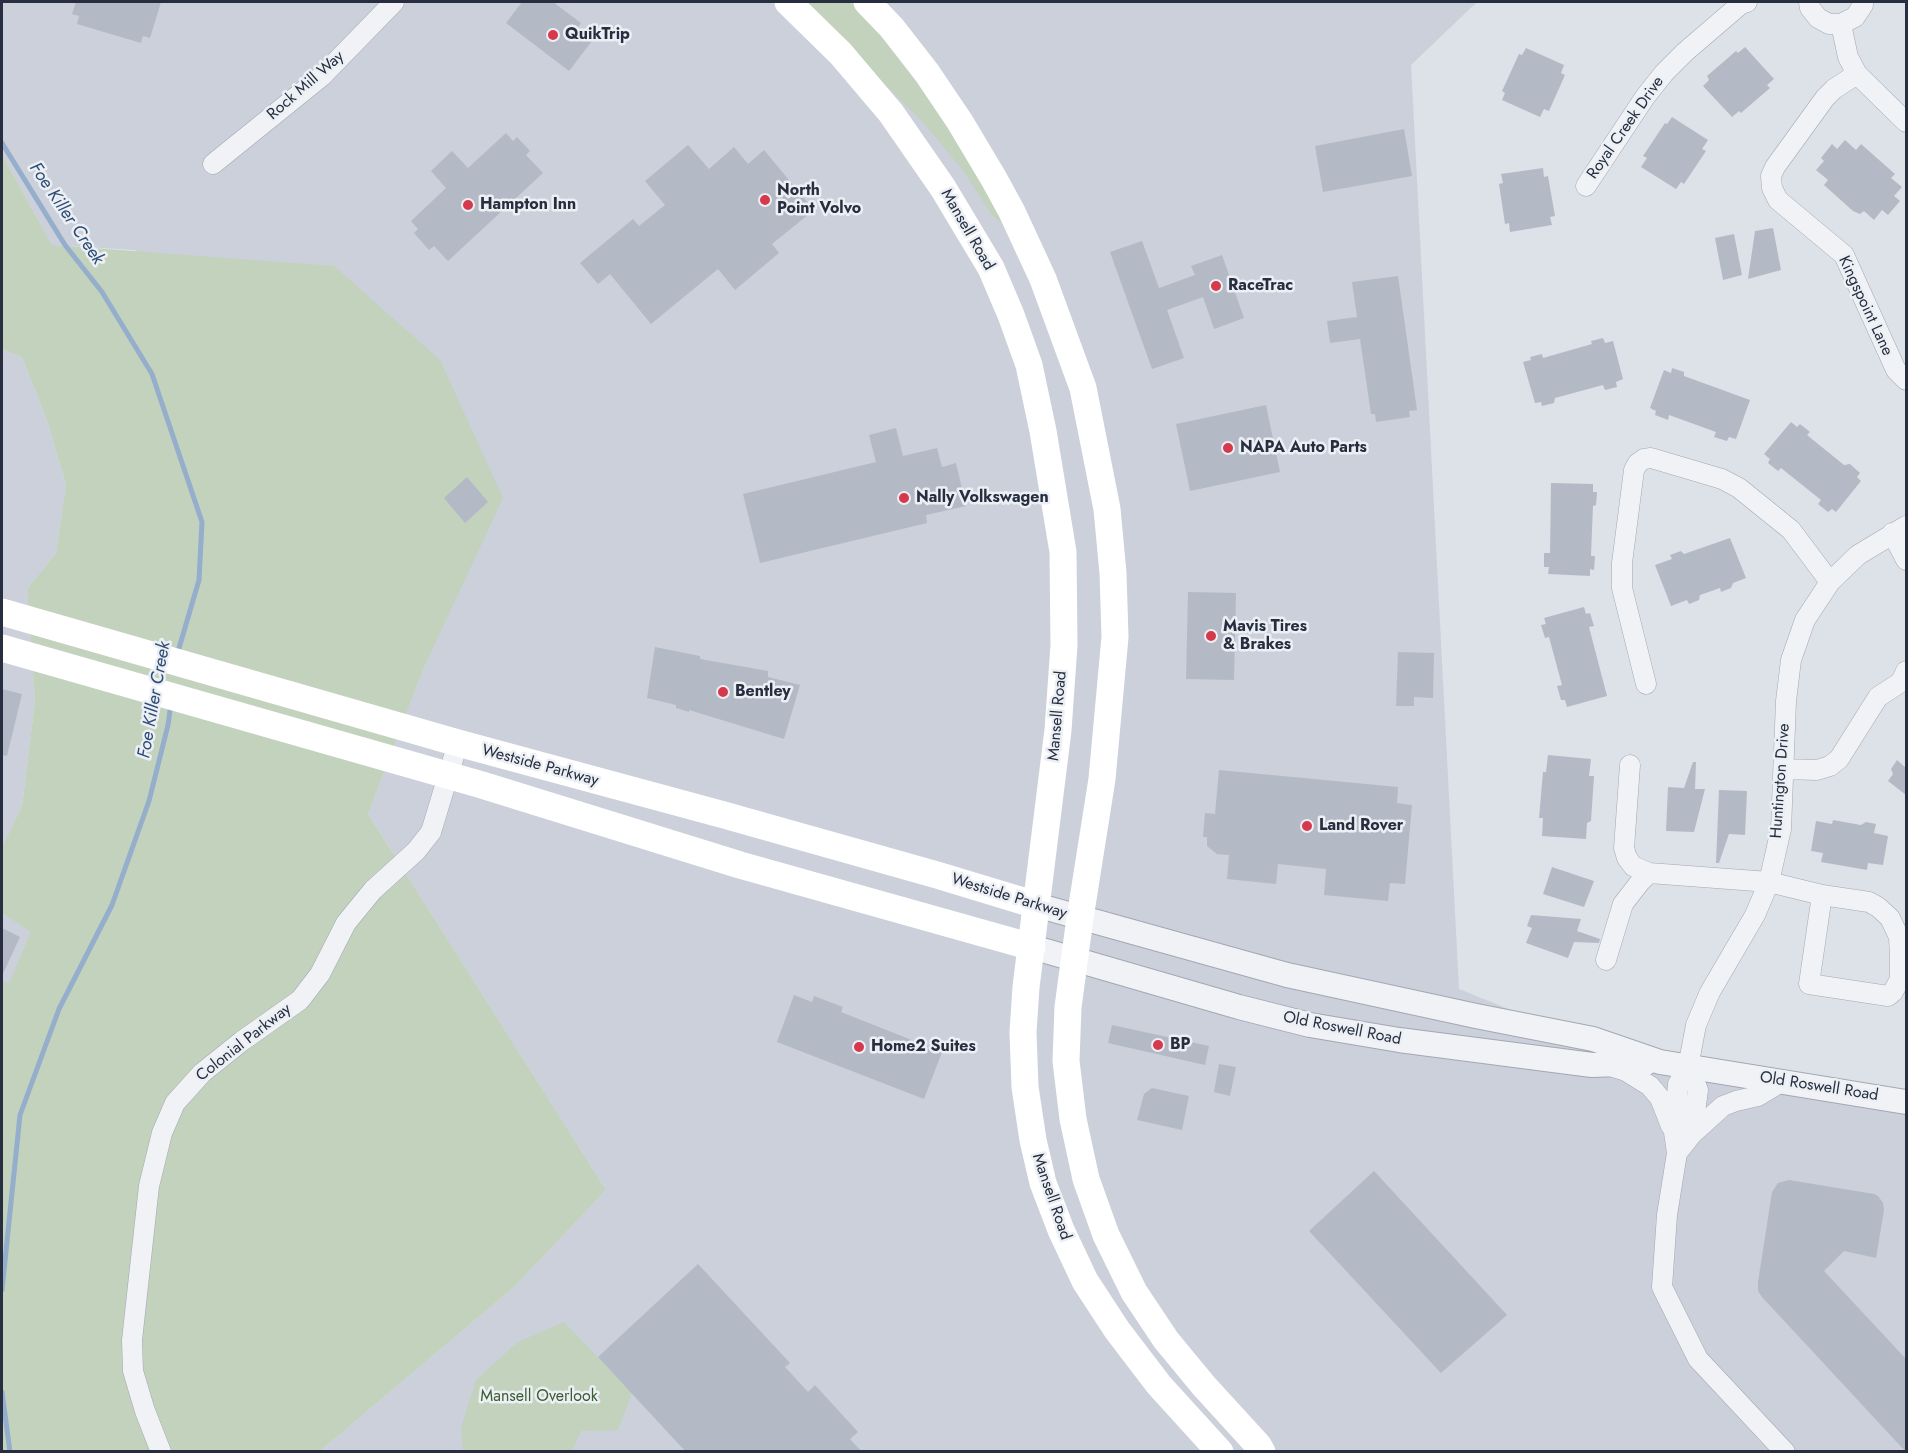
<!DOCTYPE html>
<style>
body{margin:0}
#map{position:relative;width:1908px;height:1453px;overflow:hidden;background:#dde1e8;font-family:Jost,sans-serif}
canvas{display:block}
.frame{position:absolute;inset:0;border:3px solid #262e3f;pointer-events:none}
</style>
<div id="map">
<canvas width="1908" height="1453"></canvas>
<div class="frame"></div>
</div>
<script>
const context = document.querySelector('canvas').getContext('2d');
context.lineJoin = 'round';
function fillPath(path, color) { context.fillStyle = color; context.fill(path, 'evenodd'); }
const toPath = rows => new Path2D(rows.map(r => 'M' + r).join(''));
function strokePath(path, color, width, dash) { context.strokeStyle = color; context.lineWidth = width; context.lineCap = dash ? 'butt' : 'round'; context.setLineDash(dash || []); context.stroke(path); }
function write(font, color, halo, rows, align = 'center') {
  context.font = font + ' Jost,sans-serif'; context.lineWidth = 5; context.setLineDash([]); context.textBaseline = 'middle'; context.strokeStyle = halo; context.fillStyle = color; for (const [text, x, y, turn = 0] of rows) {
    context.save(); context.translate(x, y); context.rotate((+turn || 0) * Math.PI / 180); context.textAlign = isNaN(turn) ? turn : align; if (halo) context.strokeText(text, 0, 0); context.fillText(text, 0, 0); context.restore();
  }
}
fillPath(toPath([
 [2,2,1477,2,1411,65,1459,989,1637,1061,1906,1111,1906,1451,320,1451,514,1287,606,1190,368,814,425,665,135,250,52,245,2,155],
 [2,349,22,357,47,420,66,485,56,553,27,589,35,701,22,806,2,847],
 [2,913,32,932,9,984,2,981]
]), '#cbd0da');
fillPath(toPath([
 [801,2,850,2,902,55,937,105,1003,218,999,222,992,215,962,169,922,121],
 [2,155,52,245,334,266,440,360,503,498,425,665,368,814,606,1190,514,1287,320,1451,2,1451,2,981,9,983,31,932,2,913,2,847,22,806,35,701,27,589,56,553,66,485,47,420,22,357,2,349],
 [564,1322,632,1393,618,1430,581,1431,572,1451,463,1451,461,1428,476,1380,518,1342]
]), '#c2d2bd');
strokePath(toPath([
 [2,143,65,245,102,292,152,374,202,522,199,580,177,655],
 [2,1290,20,1115,59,1009,112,905,149,801,168,725,171,703],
 [2,1392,10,1452]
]), '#95aecb', 5);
fillPath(toPath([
 [76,2,161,2,150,38,143,36,141,43,77,24,79,16,72,14],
 [522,2,553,2,581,23,577,29,592,41,569,71,506,23],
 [1745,47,1774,79,1767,85,1770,88,1741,113,1739,111,1732,117,1703,86,1709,80,1707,76,1736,51,1738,53],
 [1526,48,1564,65,1561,73,1565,75,1549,111,1544,109,1540,117,1502,100,1505,93,1502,91,1519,54,1522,55],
 [1672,117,1708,140,1702,149,1706,151,1684,184,1681,182,1676,189,1641,167,1647,158,1643,156,1665,123,1667,124],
 [1404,129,1412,176,1323,192,1315,146],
 [506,133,513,141,517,137,530,151,526,155,543,173,448,261,434,246,429,250,414,233,418,229,411,221,446,188,431,171,452,151,468,168],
 [1845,140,1856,150,1861,144,1895,174,1891,178,1902,187,1894,196,1900,201,1888,215,1882,210,1874,220,1864,211,1860,214,1853,211,1824,185,1828,180,1816,170,1824,161,1821,158,1832,144,1837,149],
 [688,145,709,169,734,147,748,164,764,150,814,210,772,244,779,253,735,290,718,269,651,324,610,274,598,284,580,263,633,219,639,226,665,205,645,181],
 [1543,168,1544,177,1548,176,1555,216,1550,217,1552,225,1510,232,1509,223,1505,224,1499,184,1503,183,1501,174],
 [1773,228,1781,270,1748,279,1755,231],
 [1734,234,1742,275,1723,280,1715,238],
 [1142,241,1159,288,1195,275,1191,266,1222,255,1244,318,1214,329,1203,297,1167,310,1184,358,1152,369,1110,252],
 [1398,276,1417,410,1409,411,1410,417,1376,422,1375,414,1371,414,1360,339,1330,343,1327,321,1357,317,1352,282],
 [1603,338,1605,343,1613,341,1623,379,1616,382,1617,387,1605,390,1603,385,1555,398,1554,403,1542,406,1541,402,1535,403,1523,362,1531,360,1530,357,1542,354,1543,358,1592,344,1591,341],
 [1672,368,1684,372,1684,376,1750,400,1736,439,1729,437,1727,441,1714,437,1716,432,1669,415,1668,420,1655,415,1656,411,1650,408,1664,370,1671,373],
 [1266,405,1280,472,1190,491,1176,424],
 [1791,422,1797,427,1800,424,1810,432,1807,435,1844,465,1850,464,1860,473,1857,477,1861,481,1836,512,1832,509,1828,512,1818,504,1821,500,1781,468,1778,471,1768,463,1770,459,1764,454],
 [896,428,903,456,937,448,942,467,956,463,966,506,926,515,927,523,760,563,743,494,876,462,869,435],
 [467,477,488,502,465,523,444,498],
 [1551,483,1593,484,1593,492,1597,492,1596,505,1593,506,1592,530,1591,556,1595,556,1594,570,1590,569,1590,576,1548,574,1549,567,1544,567,1544,553,1550,553],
 [1730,538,1746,578,1733,583,1731,588,1721,592,1720,588,1700,595,1699,600,1689,604,1687,600,1671,606,1655,565,1672,559,1670,555,1681,551,1684,554],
 [1188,592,1236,593,1234,680,1186,679],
 [1584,607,1586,614,1590,613,1594,626,1589,627,1607,696,1567,707,1565,700,1561,700,1557,686,1562,685,1549,637,1545,638,1541,625,1546,624,1544,618],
 [655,647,700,656,700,659,768,671,768,677,800,685,784,739,689,710,689,712,676,708,676,705,647,698],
 [1398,652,1434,653,1433,698,1414,697,1414,706,1396,706],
 [2,689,22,694,7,756,2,755],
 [1548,755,1591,759,1589,776,1594,776,1591,821,1587,823,1586,839,1542,836,1543,818,1539,818,1543,772,1546,772],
 [1897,760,1906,768,1906,795,1888,781,1893,774,1891,769],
 [1693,762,1696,762,1695,789,1705,789,1694,832,1666,831,1668,787,1684,788],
 [1219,770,1398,787,1397,803,1412,805,1405,884,1390,883,1388,901,1324,895,1326,869,1278,864,1276,884,1227,879,1229,855,1217,854,1207,846,1207,837,1203,837,1205,813,1215,814],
 [1719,790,1747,791,1745,835,1729,834,1719,863,1716,863],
 [1833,820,1861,825,1866,822,1876,824,1874,833,1888,836,1883,865,1868,863,1867,870,1821,862,1823,853,1811,851,1816,821,1832,824],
 [1552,867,1594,881,1584,907,1543,894],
 [1531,915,1581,919,1577,931,1600,939,1599,943,1574,942,1568,958,1526,943,1532,928,1527,926],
 [2,928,20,937,2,976],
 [794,995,812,1002,814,996,843,1007,841,1012,942,1052,924,1099,777,1042],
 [1112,1025,1209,1046,1205,1065,1108,1043],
 [1219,1064,1236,1067,1230,1096,1214,1092],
 [1152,1088,1189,1096,1182,1130,1137,1120,1144,1094],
 [1374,1171,1507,1315,1441,1373,1309,1231],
 [1789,1180,1874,1194,1878,1196,1883,1203,1884,1210,1876,1258,1844,1251,1824,1271,1906,1359,1906,1452,1762,1297,1758,1291,1758,1282,1772,1192,1778,1183],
 [698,1264,790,1363,785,1367,808,1392,815,1385,858,1432,850,1439,862,1452,686,1452,598,1357]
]), '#b4bac5');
const minor = toPath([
 [1809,2,1810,8,1818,18,1829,24,1841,24,1855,17,1863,5,1863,2],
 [1841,24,1848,57,1857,74,1906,122],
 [1857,74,1834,89,1825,98,1775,167,1771,176,1772,188,1778,200,1844,255,1896,370,1906,380],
 [213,164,322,76,394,2],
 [1586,186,1645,97,1664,73,1685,52,1741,4,1747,2],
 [1892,533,1906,560],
 [1646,684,1622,588,1622,563,1634,470,1638,463,1644,459,1651,458,1722,479,1739,488,1791,530,1830,582],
 [1630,765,1624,848,1627,858,1633,866,1649,873,1769,882,1822,895],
 [1784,769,1817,770,1830,766,1839,759,1878,697,1901,682,1906,671],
 [1822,895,1869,902,1878,907,1890,918,1899,937,1900,958,1900,979,1893,992,1888,996,1809,984,1822,895],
 [1606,960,1623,904,1640,882,1649,873],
 [1610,1066,1626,1071,1650,1086,1660,1098,1671,1126],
 [1688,1067,1698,1090,1692,1134],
 [1677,1153,1692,1134,1723,1106,1736,1101,1758,1096,1783,1081],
 [161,1452,145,1411,133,1371,132,1340,149,1186,162,1133,175,1103,202,1073,242,1041,300,1000,320,974,346,923,373,890,416,851,431,832,458,743],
 [1785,1452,1698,1359,1662,1287,1667,1215,1677,1153,1674,1132,1678,1084,1688,1067,1696,1025,1710,992,1755,915,1769,882,1781,829,1786,701,1791,660,1805,620,1830,582,1858,555,1906,526]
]);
const tertiary = toPath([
 [1036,905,1287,975,1476,1016,1593,1039,1660,1062,1906,1102],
 [1032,947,1239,1007,1310,1025,1399,1040,1592,1065,1646,1063]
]);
strokePath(minor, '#a2a8b2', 21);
strokePath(tertiary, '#a2a8b2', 26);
strokePath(minor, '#f0f2f6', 20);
strokePath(tertiary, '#f0f2f6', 24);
strokePath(toPath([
 [788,2,841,54,891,113,943,188,991,268,1011,315,1029,365,1043,431,1063,552,1064,645,1058,730,1026,987,1023,1032,1025,1087,1033,1140,1043,1183,1061,1230,1085,1281,1117,1330,1159,1385,1220,1452],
 [867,2,892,28,927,73,960,122,994,179,1012,212,1043,279,1083,388,1107,509,1113,573,1115,637,1102,779,1080,918,1068,1007,1066,1061,1073,1119,1086,1179,1106,1235,1134,1292,1166,1340,1204,1386,1258,1445,1262,1452],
 [2,612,458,743,724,815,937,875,1036,905],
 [2,648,482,785,740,865,1032,947]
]), '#fff', 27);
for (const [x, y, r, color] of [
 [553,35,6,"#d6394c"],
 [765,200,6,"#d6394c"],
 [468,205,6,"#d6394c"],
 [1216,286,6,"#d6394c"],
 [1228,448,6,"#d6394c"],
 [904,498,6,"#d6394c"],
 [1211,636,6,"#d6394c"],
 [723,692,6,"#d6394c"],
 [1307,826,6,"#d6394c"],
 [1158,1045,6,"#d6394c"],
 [859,1047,6,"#d6394c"]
]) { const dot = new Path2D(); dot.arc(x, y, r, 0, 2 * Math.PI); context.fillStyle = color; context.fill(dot); strokePath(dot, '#ecf0f5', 2); }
write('bold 16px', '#262e3f', '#ecf0f5', [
 ["QuikTrip",565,35],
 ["North",777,191],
 ["Point Volvo",777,209],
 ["Hampton Inn",480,205],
 ["RaceTrac",1228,286],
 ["NAPA Auto Parts",1240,448],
 ["Nally Volkswagen",916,498],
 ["Mavis Tires",1223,627],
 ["& Brakes",1223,645],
 ["Bentley",735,692],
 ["Land Rover",1319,826],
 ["BP",1170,1045],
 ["Home2 Suites",871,1047]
], 'left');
write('16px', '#262e3f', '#ecf0f5', [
 ["Rock Mill Way",306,86,-41],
 ["Royal Creek Drive",1626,128,-55],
 ["Mansell Road",967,230,60],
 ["Kingspoint Lane",1865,306,65],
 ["Mansell Road",1058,716,-85],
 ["Westside Parkway",540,766,15],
 ["Huntington Drive",1781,781,-86],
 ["Westside Parkway",1009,897,17],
 ["Old Roswell Road",1342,1029,11],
 ["Colonial Parkway",244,1043,-38],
 ["Old Roswell Road",1819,1087,9],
 ["Mansell Road",1051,1197,71]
]);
write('16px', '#395c32', '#ecf0f5', [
 ["Mansell Overlook",539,1397]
]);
write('italic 18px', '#2d4c76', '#ecf0f5', [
 ["Foe Killer Creek",66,214,56],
 ["Foe Killer Creek",155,700,-80]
]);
</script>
